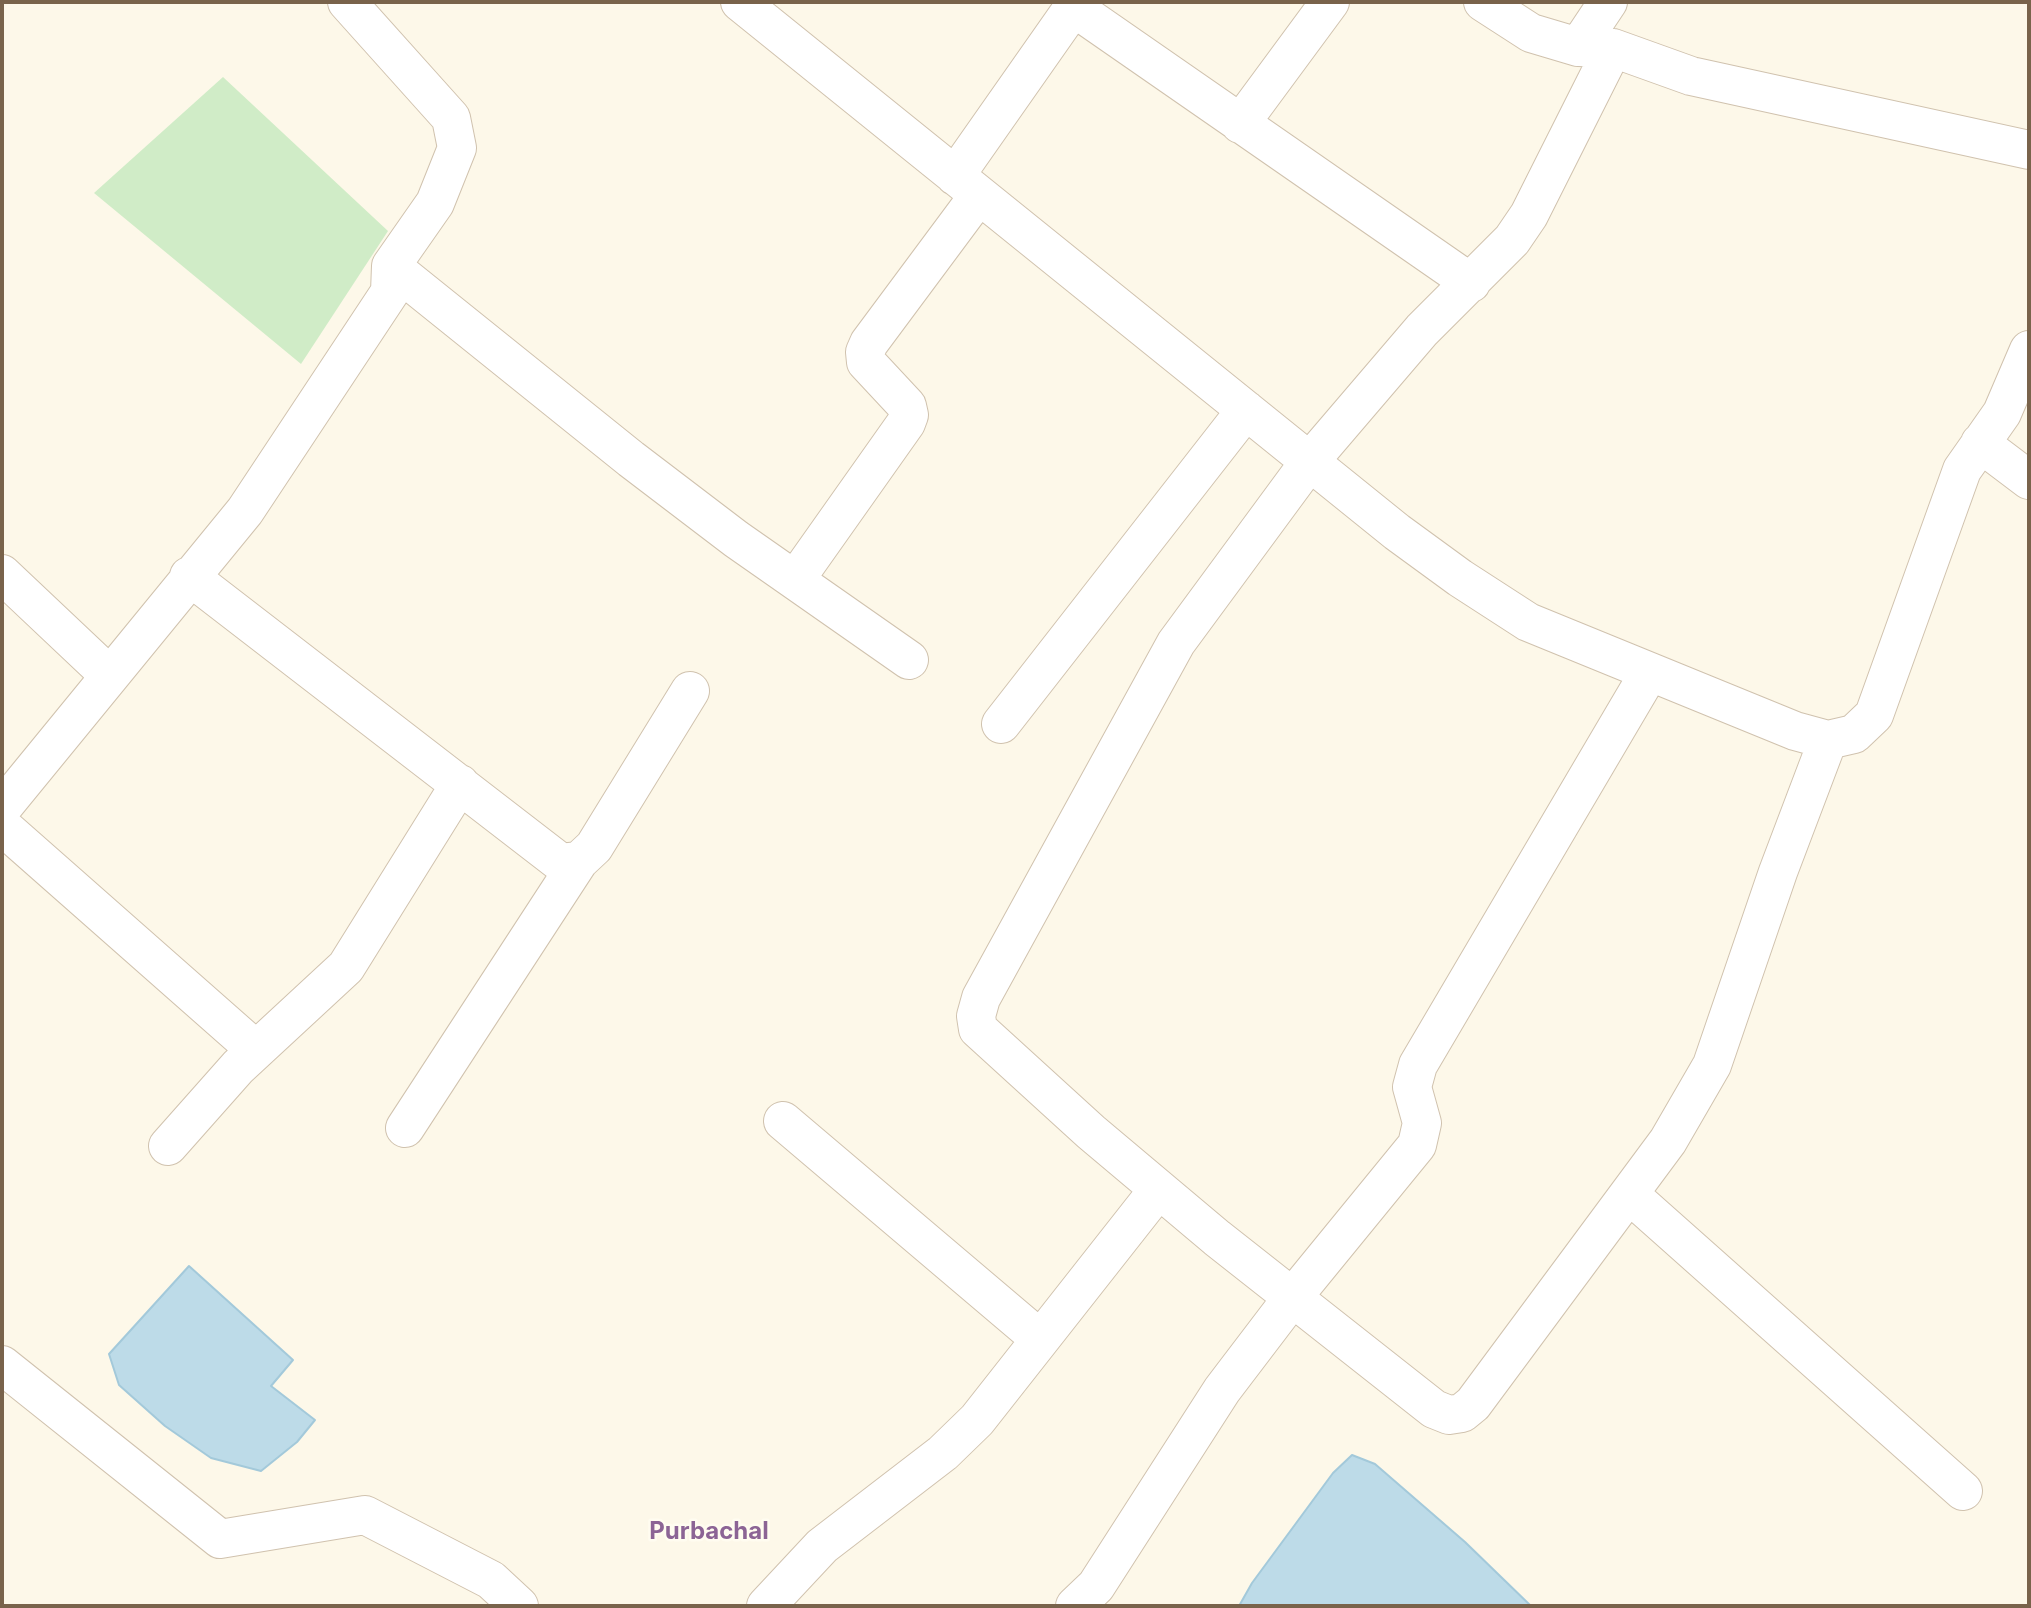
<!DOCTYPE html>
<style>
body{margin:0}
#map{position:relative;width:2031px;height:1608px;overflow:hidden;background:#fdf8e9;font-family:Inter,sans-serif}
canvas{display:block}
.frame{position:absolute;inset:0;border:4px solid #79634b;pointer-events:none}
</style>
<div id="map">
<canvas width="2031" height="1608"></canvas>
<div class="frame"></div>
</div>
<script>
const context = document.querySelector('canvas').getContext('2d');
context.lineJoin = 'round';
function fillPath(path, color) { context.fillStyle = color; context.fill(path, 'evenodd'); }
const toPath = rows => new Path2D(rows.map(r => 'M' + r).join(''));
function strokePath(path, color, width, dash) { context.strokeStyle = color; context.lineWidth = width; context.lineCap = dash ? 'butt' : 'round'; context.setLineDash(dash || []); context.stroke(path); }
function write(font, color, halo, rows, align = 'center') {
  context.font = font + ' Inter,sans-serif'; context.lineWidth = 5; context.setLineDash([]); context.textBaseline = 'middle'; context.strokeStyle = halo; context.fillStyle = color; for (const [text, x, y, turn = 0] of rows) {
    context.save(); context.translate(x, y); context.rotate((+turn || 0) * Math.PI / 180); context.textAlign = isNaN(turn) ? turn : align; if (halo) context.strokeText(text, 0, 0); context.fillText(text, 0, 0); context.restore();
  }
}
fillPath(toPath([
 [223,77,388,231,301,364,94,193]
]), '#d0ecc7');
const water = toPath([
 [189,1266,293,1360,271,1386,315,1420,297,1442,261,1471,211,1458,165,1426,119,1385,109,1354,189,1266],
 [1352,1455,1375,1464,1465,1542,1531,1606,1239,1606,1252,1583,1333,1473,1352,1455]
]);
fillPath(water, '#bddbe8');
strokePath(water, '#a3c9da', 2);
const minor = toPath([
 [740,2,1397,532,1460,578,1528,622,1795,731,1828,740,1854,734,1874,715,1962,470,2002,413,2029,350],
 [1483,2,1531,33,1578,47,1613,48,1691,76,2029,150],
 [1073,7,1471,283],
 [1578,47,1608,2],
 [1613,48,1529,215,1512,240,1422,330,1310,461,1176,643,981,998,976,1016,978,1029,1091,1132,1217,1238,1434,1409,1449,1415,1462,1413,1473,1404,1668,1141,1712,1065,1778,872,1828,740],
 [1240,124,1330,2],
 [955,176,1077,2],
 [391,266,631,459,736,539,909,660],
 [1980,443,2029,480],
 [2,574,110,676],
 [189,576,561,863,579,861,594,847,690,691],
 [795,580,906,423,909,415,907,406,866,362,865,352,869,343,979,195],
 [1001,724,1246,410],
 [2,808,245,511,390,292,391,266,435,203,457,148,451,118,347,2],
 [2,826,256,1050],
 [783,1121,1040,1339],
 [405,1128,579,861],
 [168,1146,238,1067,346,967,460,784],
 [1629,1194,1963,1491],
 [2,1365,220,1539,365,1515,491,1580,519,1606],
 [766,1606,822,1546,943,1453,977,1420,1158,1190],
 [1075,1606,1096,1586,1222,1390,1292,1298,1417,1145,1422,1123,1412,1087,1418,1065,1649,673]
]);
strokePath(minor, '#d0c2ae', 40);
strokePath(minor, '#fff', 38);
write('bold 24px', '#8c6495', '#fffcf0', [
 ["Purbachal",709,1532]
]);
</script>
